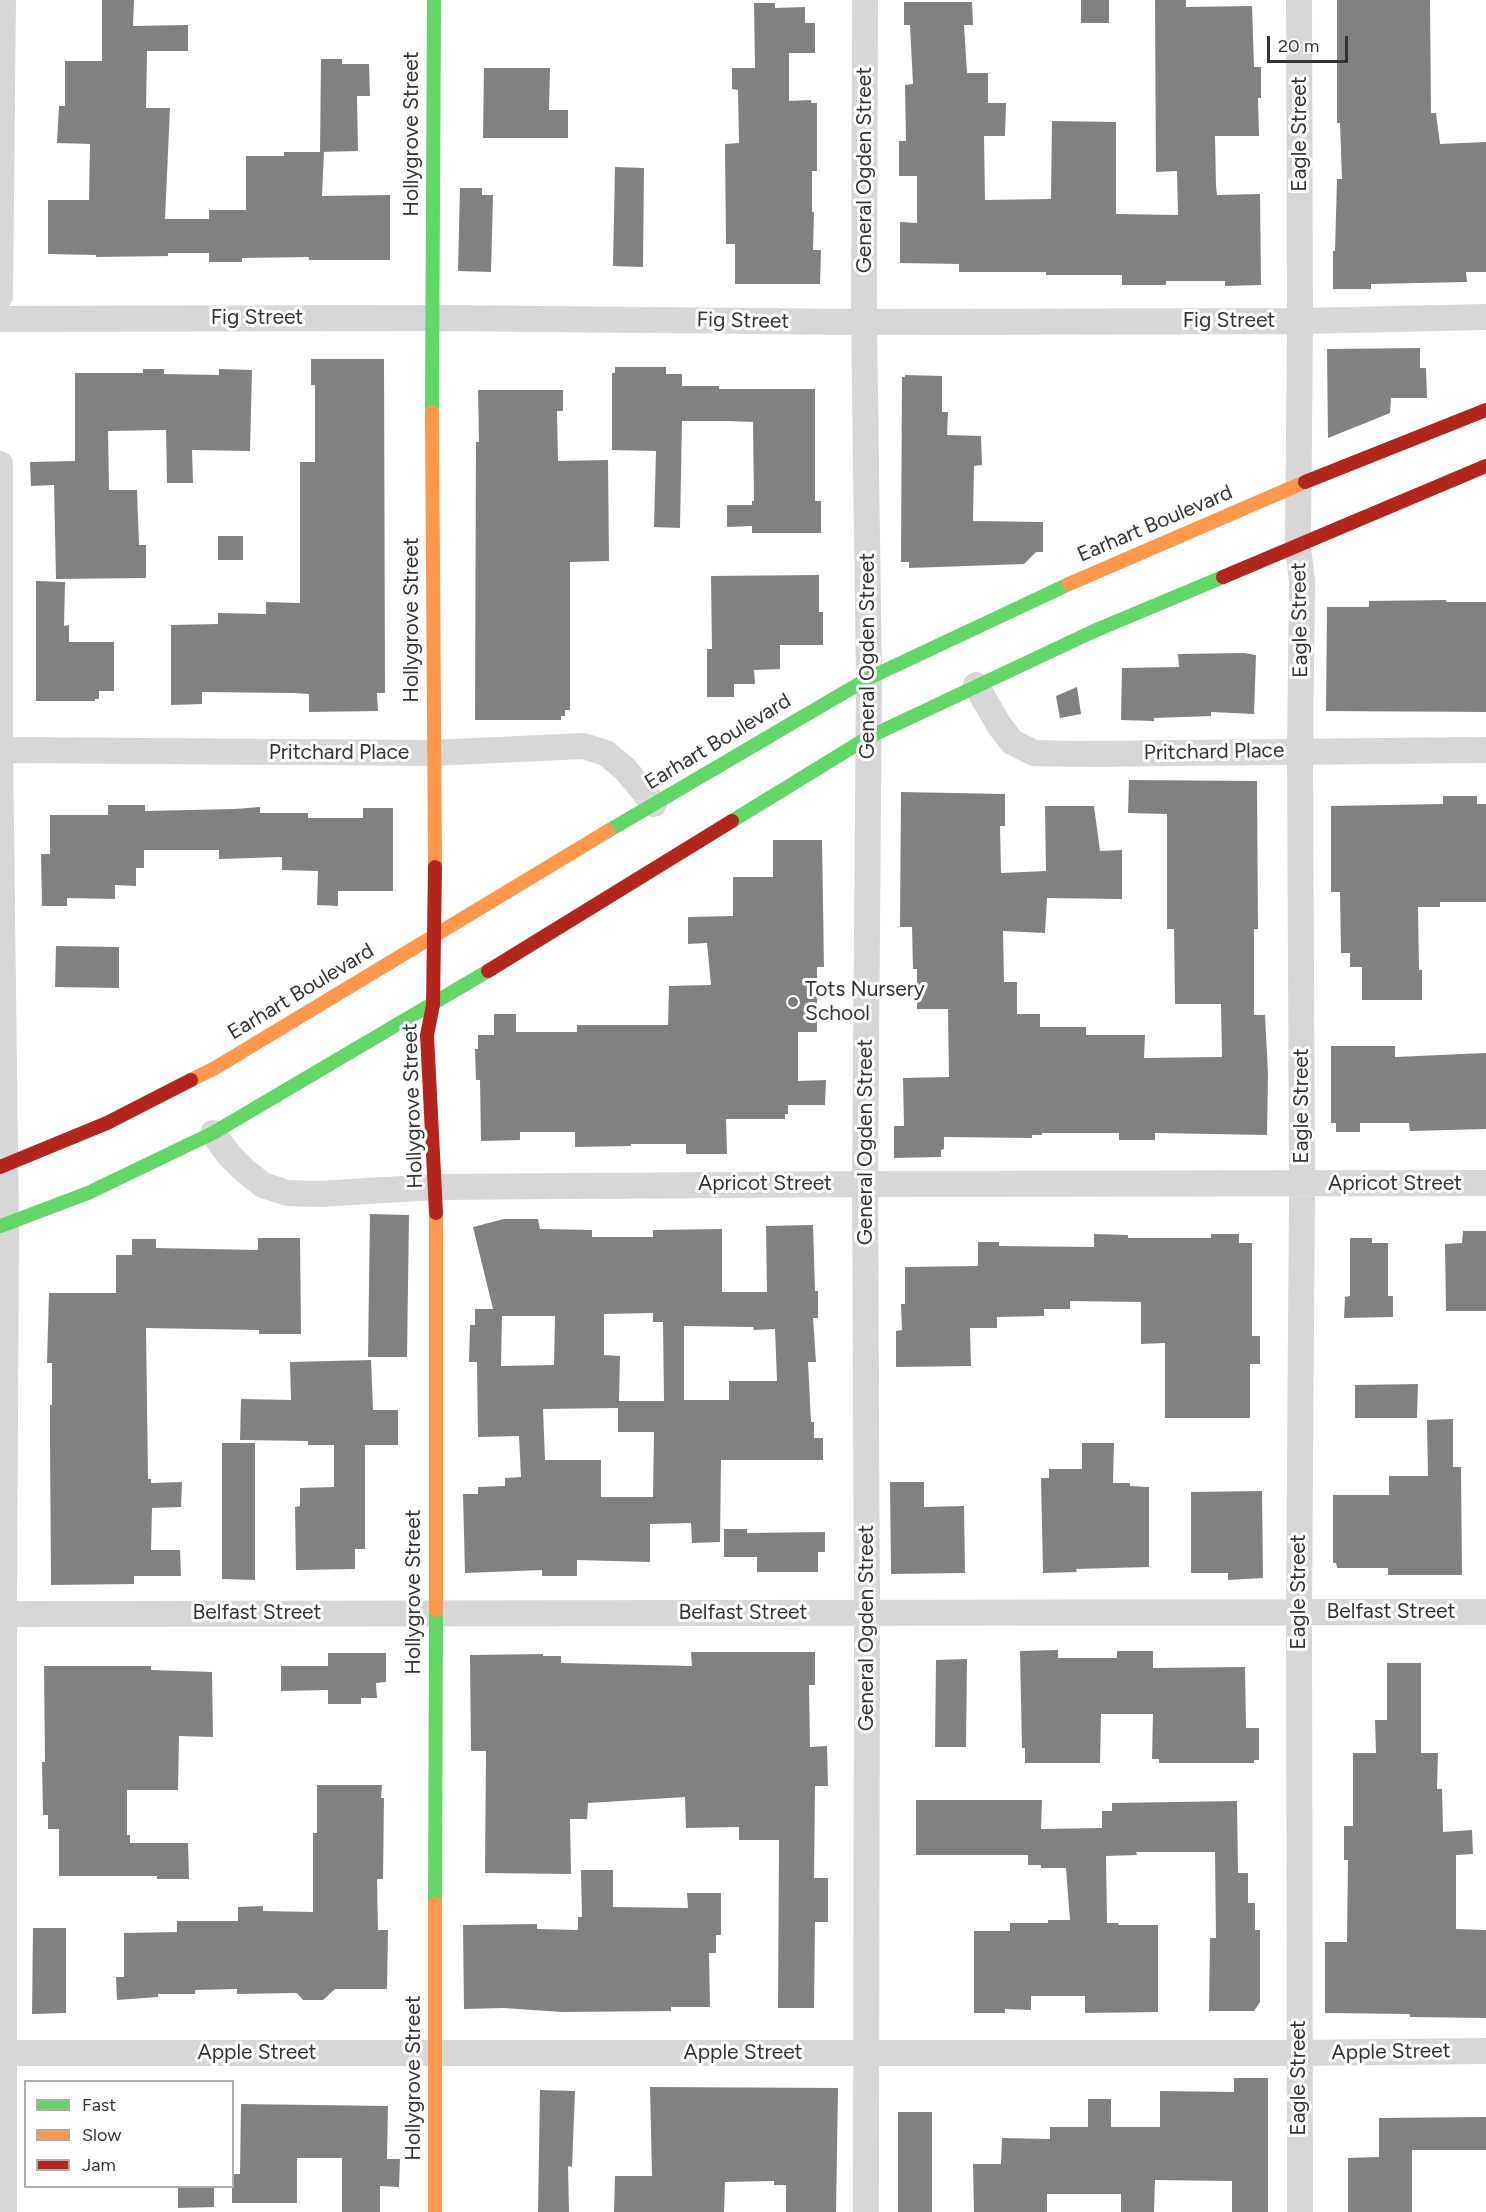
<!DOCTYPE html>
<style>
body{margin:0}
#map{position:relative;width:1486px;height:2212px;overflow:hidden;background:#fff;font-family:Figtree,sans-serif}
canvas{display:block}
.legend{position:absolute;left:24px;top:2080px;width:210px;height:108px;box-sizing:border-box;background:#fff;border:2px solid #adadad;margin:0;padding:8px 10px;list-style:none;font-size:18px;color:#333}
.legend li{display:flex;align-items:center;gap:12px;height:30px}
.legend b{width:30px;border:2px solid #adadad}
.scale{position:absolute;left:1267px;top:36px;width:81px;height:27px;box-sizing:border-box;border:3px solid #333;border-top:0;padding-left:8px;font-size:18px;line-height:21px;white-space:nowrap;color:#333;-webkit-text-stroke:4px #fff;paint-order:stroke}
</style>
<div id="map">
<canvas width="1486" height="2212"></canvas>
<ul class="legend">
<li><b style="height:8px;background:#63d668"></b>Fast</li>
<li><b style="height:8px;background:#ff974d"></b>Slow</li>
<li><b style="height:8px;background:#b3261e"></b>Jam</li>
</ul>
<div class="scale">20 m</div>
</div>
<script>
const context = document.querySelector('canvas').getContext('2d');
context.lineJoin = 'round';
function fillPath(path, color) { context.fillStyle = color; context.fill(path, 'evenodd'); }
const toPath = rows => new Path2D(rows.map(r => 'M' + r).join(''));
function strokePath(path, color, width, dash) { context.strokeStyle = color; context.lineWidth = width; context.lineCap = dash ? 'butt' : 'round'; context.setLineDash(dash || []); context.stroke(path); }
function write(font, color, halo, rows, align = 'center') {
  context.font = font + ' Figtree,sans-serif'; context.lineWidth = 6; context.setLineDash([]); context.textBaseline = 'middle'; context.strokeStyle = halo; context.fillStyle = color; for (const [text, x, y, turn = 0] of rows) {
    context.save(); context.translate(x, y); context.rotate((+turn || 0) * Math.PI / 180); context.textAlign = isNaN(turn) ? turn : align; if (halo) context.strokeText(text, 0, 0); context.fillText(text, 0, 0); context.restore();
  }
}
fillPath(toPath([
 [102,0,134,0,133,26,188,25,188,51,147,51,146,108,170,108,165,219,209,219,209,210,246,210,246,156,284,156,284,152,324,152,322,196,390,195,390,260,309,260,309,257,242,258,242,262,209,262,209,253,168,253,168,256,96,257,96,255,48,254,48,200,89,200,90,144,57,143,59,106,65,106,65,61,102,61],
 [1081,0,1109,0,1109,23,1081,23],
 [1155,0,1186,0,1186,7,1252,6,1254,67,1261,67,1261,98,1258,98,1259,136,1215,136,1216,186,1217,195,1260,194,1261,285,1225,286,1225,281,1166,281,1166,285,1122,285,1122,275,1046,275,1046,272,959,272,959,264,900,263,900,222,917,223,917,176,899,176,899,141,906,141,905,85,913,84,910,25,904,25,904,2,972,2,973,25,964,25,967,73,988,73,988,103,1006,103,1005,136,984,136,985,200,1051,199,1052,121,1116,122,1116,214,1178,215,1177,171,1156,172],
 [1337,0,1430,0,1431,113,1436,113,1440,144,1486,142,1486,272,1466,272,1467,282,1371,284,1371,289,1333,289,1333,251,1335,251,1337,179,1342,179,1340,123,1337,123],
 [754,3,775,3,775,8,805,7,805,23,815,23,815,53,789,53,789,101,811,100,811,103,817,103,817,171,812,171,812,212,814,212,813,250,821,250,820,284,735,284,735,244,726,244,725,144,739,143,738,90,732,89,732,68,755,68],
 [321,59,342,59,342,64,369,64,370,96,357,96,358,151,320,152],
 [484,68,550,68,549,110,568,110,568,138,483,138],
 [615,167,644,168,643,267,613,266],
 [460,188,482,188,482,195,493,195,491,272,458,271],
 [1420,348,1420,368,1426,368,1427,398,1391,398,1390,413,1328,438,1327,349],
 [311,359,384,359,385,693,377,693,378,711,309,712,309,694,294,693,202,692,202,704,171,705,171,625,218,624,218,613,266,614,266,602,300,603,300,462,315,462,315,385,311,385],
 [615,367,666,367,666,374,682,374,682,386,719,386,719,389,815,389,815,501,821,501,821,533,752,533,752,526,727,527,727,505,752,505,752,501,754,501,753,422,728,421,682,421,680,528,654,527,656,451,612,450,612,373,615,373],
 [143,369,164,369,164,374,219,375,219,369,252,370,250,451,192,450,193,483,167,483,166,430,108,431,109,490,137,490,139,545,146,545,146,578,56,579,54,485,31,486,30,462,75,461,75,373,143,373],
 [905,375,942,376,942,412,948,412,947,435,981,436,982,465,974,466,973,521,1043,522,1043,552,1036,552,1024,564,909,568,909,562,901,562,902,377,905,377],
 [478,390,563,390,563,411,557,411,558,461,608,460,609,561,570,562,570,710,565,710,565,716,561,716,561,720,475,720,476,442,479,442],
 [218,536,243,536,243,560,218,560],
 [819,575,819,612,823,612,823,645,780,645,780,669,754,670,755,684,734,684,734,697,707,697,707,649,712,649,711,576],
 [36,581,65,582,64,626,69,625,69,642,114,642,114,691,99,691,99,699,95,699,95,701,36,701],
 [1446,600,1446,602,1486,602,1486,712,1326,711,1327,607,1369,607,1369,601],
 [1244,653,1256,655,1254,714,1211,712,1211,716,1154,718,1154,721,1121,720,1122,668,1179,667,1178,654],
 [1077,687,1081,714,1060,718,1056,696],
 [1129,780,1257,781,1258,929,1254,929,1254,1015,1265,1015,1268,1074,1267,1135,1155,1133,1155,1140,1119,1140,1119,1133,1042,1133,1042,1135,1032,1135,1032,1138,944,1137,944,1149,941,1150,941,1157,894,1158,894,1126,904,1126,903,1078,949,1077,948,1009,917,1009,917,969,913,969,912,927,900,927,901,792,1005,794,1005,826,1000,826,1001,873,1046,871,1045,806,1094,806,1100,851,1122,850,1122,899,1047,898,1045,933,1003,931,1004,982,1017,982,1017,1014,1040,1014,1040,1027,1086,1027,1086,1035,1145,1035,1144,1058,1222,1057,1221,1004,1175,1004,1174,929,1167,929,1167,814,1128,813],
 [1443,796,1477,796,1477,804,1486,804,1486,902,1440,902,1440,907,1418,907,1419,970,1422,970,1422,1000,1362,1000,1362,967,1350,967,1350,953,1341,953,1340,892,1331,892,1331,806,1443,804],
 [108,805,145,805,145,811,235,809,260,807,260,813,308,813,308,818,363,818,363,808,393,808,393,891,338,891,338,906,317,905,318,871,282,870,282,857,219,859,219,850,144,850,144,868,136,868,136,886,115,885,115,899,67,898,67,906,42,906,41,854,50,854,50,815,108,815],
 [773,840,822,840,824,967,817,967,817,1032,798,1032,798,1081,826,1080,825,1105,788,1105,788,1114,785,1114,785,1119,726,1119,727,1154,686,1154,686,1144,631,1144,631,1146,575,1147,575,1132,520,1132,520,1140,481,1141,480,1080,476,1080,475,1049,478,1049,478,1035,494,1035,494,1014,516,1014,516,1032,577,1032,577,1025,668,1025,669,986,711,985,707,943,688,944,688,917,733,916,733,877,773,877],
 [56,946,119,947,119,988,55,987],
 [1331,1046,1395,1046,1395,1057,1486,1053,1486,1129,1410,1131,1409,1123,1360,1123,1360,1132,1336,1132,1336,1123,1331,1123],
 [370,1214,409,1215,407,1357,368,1357],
 [504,1219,538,1219,540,1229,592,1230,592,1237,653,1237,653,1230,722,1229,722,1292,767,1292,766,1226,813,1225,815,1291,818,1291,818,1318,813,1318,816,1362,808,1362,811,1422,814,1422,814,1438,823,1438,823,1460,721,1460,720,1542,692,1543,691,1523,650,1524,650,1562,577,1560,577,1576,542,1576,542,1570,465,1573,463,1494,478,1494,478,1487,505,1486,505,1478,521,1477,519,1436,478,1437,477,1362,469,1362,470,1325,475,1325,475,1309,493,1309,473,1227],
 [653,1313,653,1322,663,1322,664,1401,619,1401,620,1356,604,1355,604,1314],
 [502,1316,555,1316,554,1365,501,1366],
 [684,1326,753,1327,754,1330,775,1329,777,1381,729,1381,729,1400,684,1400],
 [618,1408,618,1432,654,1432,653,1497,601,1497,601,1460,545,1460,543,1409],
 [1463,1231,1486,1231,1486,1311,1446,1311,1445,1244,1462,1243],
 [1094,1234,1128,1235,1128,1238,1211,1238,1211,1234,1239,1234,1239,1243,1252,1243,1252,1336,1260,1336,1260,1364,1250,1364,1250,1418,1165,1418,1165,1343,1141,1344,1141,1302,1070,1301,1070,1309,1044,1309,1044,1316,997,1317,997,1328,970,1328,971,1366,896,1367,896,1331,902,1330,901,1304,905,1304,905,1267,978,1266,978,1242,999,1242,999,1246,1094,1247],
 [258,1238,300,1238,301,1334,259,1334,259,1330,146,1328,148,1479,151,1479,151,1483,182,1482,181,1507,152,1508,151,1550,180,1550,181,1576,134,1576,134,1584,51,1585,50,1439,50,1405,52,1405,52,1363,47,1363,49,1293,116,1293,116,1255,132,1255,132,1239,156,1239,156,1248,258,1250],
 [1350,1238,1372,1238,1372,1243,1388,1243,1388,1296,1393,1296,1393,1317,1344,1318,1345,1297,1350,1296],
 [371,1360,373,1410,398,1410,398,1445,365,1445,365,1549,355,1549,355,1569,296,1570,295,1507,300,1506,300,1488,334,1487,334,1445,308,1445,308,1441,240,1440,241,1399,291,1400,290,1362],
 [1418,1384,1417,1418,1355,1418,1355,1385],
 [1453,1419,1453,1467,1461,1467,1462,1575,1388,1575,1388,1568,1337,1568,1336,1563,1333,1563,1333,1495,1389,1495,1389,1476,1428,1476,1427,1420],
 [222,1443,255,1443,255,1580,222,1579],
 [1082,1443,1114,1443,1113,1483,1130,1483,1130,1486,1149,1487,1149,1567,1076,1569,1077,1572,1043,1573,1041,1478,1049,1478,1049,1469,1082,1469],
 [890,1482,924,1482,924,1507,964,1506,965,1573,891,1574],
 [1262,1491,1263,1578,1228,1580,1228,1573,1191,1573,1191,1492],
 [724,1529,747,1529,747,1533,825,1532,825,1552,818,1552,818,1572,757,1572,757,1557,724,1557],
 [1058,1650,1058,1658,1117,1658,1117,1651,1153,1651,1153,1668,1245,1667,1246,1728,1259,1728,1259,1760,1254,1760,1254,1763,1159,1763,1159,1759,1152,1759,1153,1714,1101,1714,1100,1763,1025,1763,1025,1748,1022,1748,1020,1651],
 [691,1652,815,1652,815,1685,809,1685,810,1747,827,1746,828,1786,815,1786,814,1878,828,1878,828,1922,815,1922,814,2008,778,2008,779,1840,739,1840,739,1827,686,1828,685,1797,588,1803,587,1819,570,1819,571,1874,485,1873,486,1751,471,1751,470,1655,543,1654,543,1656,561,1656,561,1663,692,1666],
 [328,1653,386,1653,386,1682,376,1683,377,1698,361,1698,361,1704,328,1704,328,1690,281,1691,281,1666,328,1666],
 [967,1659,966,1747,935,1747,936,1660],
 [1387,1663,1421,1663,1421,1753,1438,1753,1437,1789,1442,1789,1443,1832,1472,1830,1473,1854,1456,1855,1456,1929,1486,1930,1486,2018,1410,2017,1410,2014,1325,2013,1325,1942,1347,1942,1348,1860,1344,1860,1344,1826,1353,1826,1353,1753,1376,1753,1375,1720,1387,1720],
 [44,1666,151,1666,151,1670,212,1672,213,1737,179,1736,178,1790,127,1790,127,1835,130,1835,130,1843,188,1843,189,1879,157,1879,157,1876,59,1876,59,1829,48,1829,48,1815,43,1815,42,1762,45,1762],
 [317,1785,382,1785,381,1798,384,1798,383,1879,377,1879,378,1930,388,1930,387,1989,335,1989,323,2000,303,2000,297,1993,237,1994,237,1989,195,1990,195,1994,158,1994,158,1997,117,2000,116,1977,124,1977,124,1933,177,1932,177,1921,238,1921,238,1907,263,1906,263,1911,313,1912,313,1833,317,1833],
 [916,1800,1042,1800,1041,1829,1102,1828,1102,1811,1112,1811,1112,1803,1237,1801,1238,1873,1248,1873,1248,1903,1255,1903,1255,1930,1260,1930,1260,2002,1254,2011,1209,2011,1210,1938,1216,1938,1215,1852,1136,1852,1137,1855,1106,1856,1107,1923,1119,1923,1118,1925,1158,1925,1158,2012,1085,2013,1085,1996,1031,1996,1031,2010,1005,2009,1005,2013,974,2013,974,1931,1010,1931,1010,1923,1048,1923,1048,1920,1070,1920,1066,1868,1041,1868,1041,1865,1028,1865,1028,1855,916,1855],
 [581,1870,613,1870,613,1907,688,1908,687,1893,721,1893,721,1935,716,1935,716,1953,709,1953,710,2007,671,2007,671,2011,562,2012,504,2008,464,2009,463,1925,537,1924,537,1929,578,1930,578,1917,582,1917],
 [33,1928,66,1928,66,2013,32,2014],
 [1234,2078,1268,2078,1268,2212,1232,2212,1232,2181,1155,2180,1154,2212,1121,2212,1121,2194,1047,2194,1047,2212,974,2212,973,2164,1001,2164,1002,2138,1050,2139,1050,2127,1088,2127,1088,2099,1111,2099,1111,2127,1160,2127,1160,2091,1234,2092],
 [650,2087,838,2088,836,2212,786,2212,786,2185,774,2185,774,2181,725,2182,724,2212,614,2212,615,2176,652,2176],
 [540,2090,575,2091,572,2167,568,2166,569,2212,538,2212],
 [241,2104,388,2106,387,2159,400,2159,399,2187,380,2186,380,2212,342,2212,342,2158,297,2158,297,2203,232,2203,232,2174,240,2174],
 [898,2112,932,2112,932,2212,898,2212],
 [1486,2117,1486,2150,1412,2150,1412,2212,1348,2212,1348,2158,1379,2157,1379,2118],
 [178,2187,214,2187,214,2207,178,2208]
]), '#818181');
strokePath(toPath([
 [865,0,864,322,869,678,865,1184,867,1612,866,2212],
 [1299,0,1300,321,1298,547,1302,581,1300,751,1302,1184,1299,1612,1300,2212],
 [0,296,3,0],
 [0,319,432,318,864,322,1300,321,1486,317],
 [0,464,0,750,6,1224,4,1614,4,2212],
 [976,685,999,725,1012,742,1034,753,1078,754,1486,750],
 [0,750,433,753,583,746,606,753,625,769,654,804],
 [213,1133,229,1155,245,1171,263,1185,287,1193,318,1194,436,1187,865,1184,1486,1183],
 [0,1614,1486,1612],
 [0,2053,1299,2053,1486,2051]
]), '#d7d7d7', 26);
strokePath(toPath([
 [432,412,434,0],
 [732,821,869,737,1094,631,1223,577],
 [608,831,869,678,1069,584],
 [6,1224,88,1193,213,1133,488,971],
 [0,1226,6,1224],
 [435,1904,436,1610]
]), '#63d668', 14);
strokePath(toPath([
 [432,412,435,867],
 [1069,584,1305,482],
 [191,1080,215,1068,608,831],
 [436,1610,436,1213],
 [435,2212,435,1904]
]), '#ff974d', 14);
strokePath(toPath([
 [1305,482,1486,410],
 [1223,577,1486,466],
 [435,867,433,1005,427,1035,436,1213],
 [488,971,732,821],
 [0,1167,107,1123,191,1080]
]), '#b3261e', 14);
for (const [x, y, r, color] of [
 [793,1002,6,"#7a7a7a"]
]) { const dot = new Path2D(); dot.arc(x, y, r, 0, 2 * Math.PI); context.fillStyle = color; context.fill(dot); strokePath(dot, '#fff', 2); }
write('21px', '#333', '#fff', [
 ["Hollygrove Street",412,134,-90],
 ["Eagle Street",1300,134,-90],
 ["General Ogden Street",865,170,-90],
 ["Fig Street",257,318],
 ["Fig Street",743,321,1],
 ["Fig Street",1229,321],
 ["Earhart Boulevard",1155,524,-23],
 ["Hollygrove Street",412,620,-90],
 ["Eagle Street",1300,620,-91],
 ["General Ogden Street",868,656,-90],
 ["Earhart Boulevard",718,742,-31],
 ["Pritchard Place",1214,752,-1],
 ["Pritchard Place",339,753],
 ["Earhart Boulevard",301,992,-31],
 ["Hollygrove Street",413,1106,-92],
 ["Eagle Street",1302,1106,-90],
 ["General Ogden Street",866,1142,-90],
 ["Apricot Street",765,1184],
 ["Apricot Street",1395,1184],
 ["Hollygrove Street",414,1592,-90],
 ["Eagle Street",1299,1592,-90],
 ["Belfast Street",1391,1612],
 ["Belfast Street",257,1613],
 ["Belfast Street",743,1613],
 ["General Ogden Street",867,1628,-90],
 ["Apple Street",1391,2052,-1],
 ["Apple Street",257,2053],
 ["Apple Street",743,2053],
 ["Hollygrove Street",414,2078,-90],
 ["Eagle Street",1299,2078,-90]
]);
write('21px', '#333', '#fff', [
 ["Tots Nursery",805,990],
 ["School",805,1014]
], 'left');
</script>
